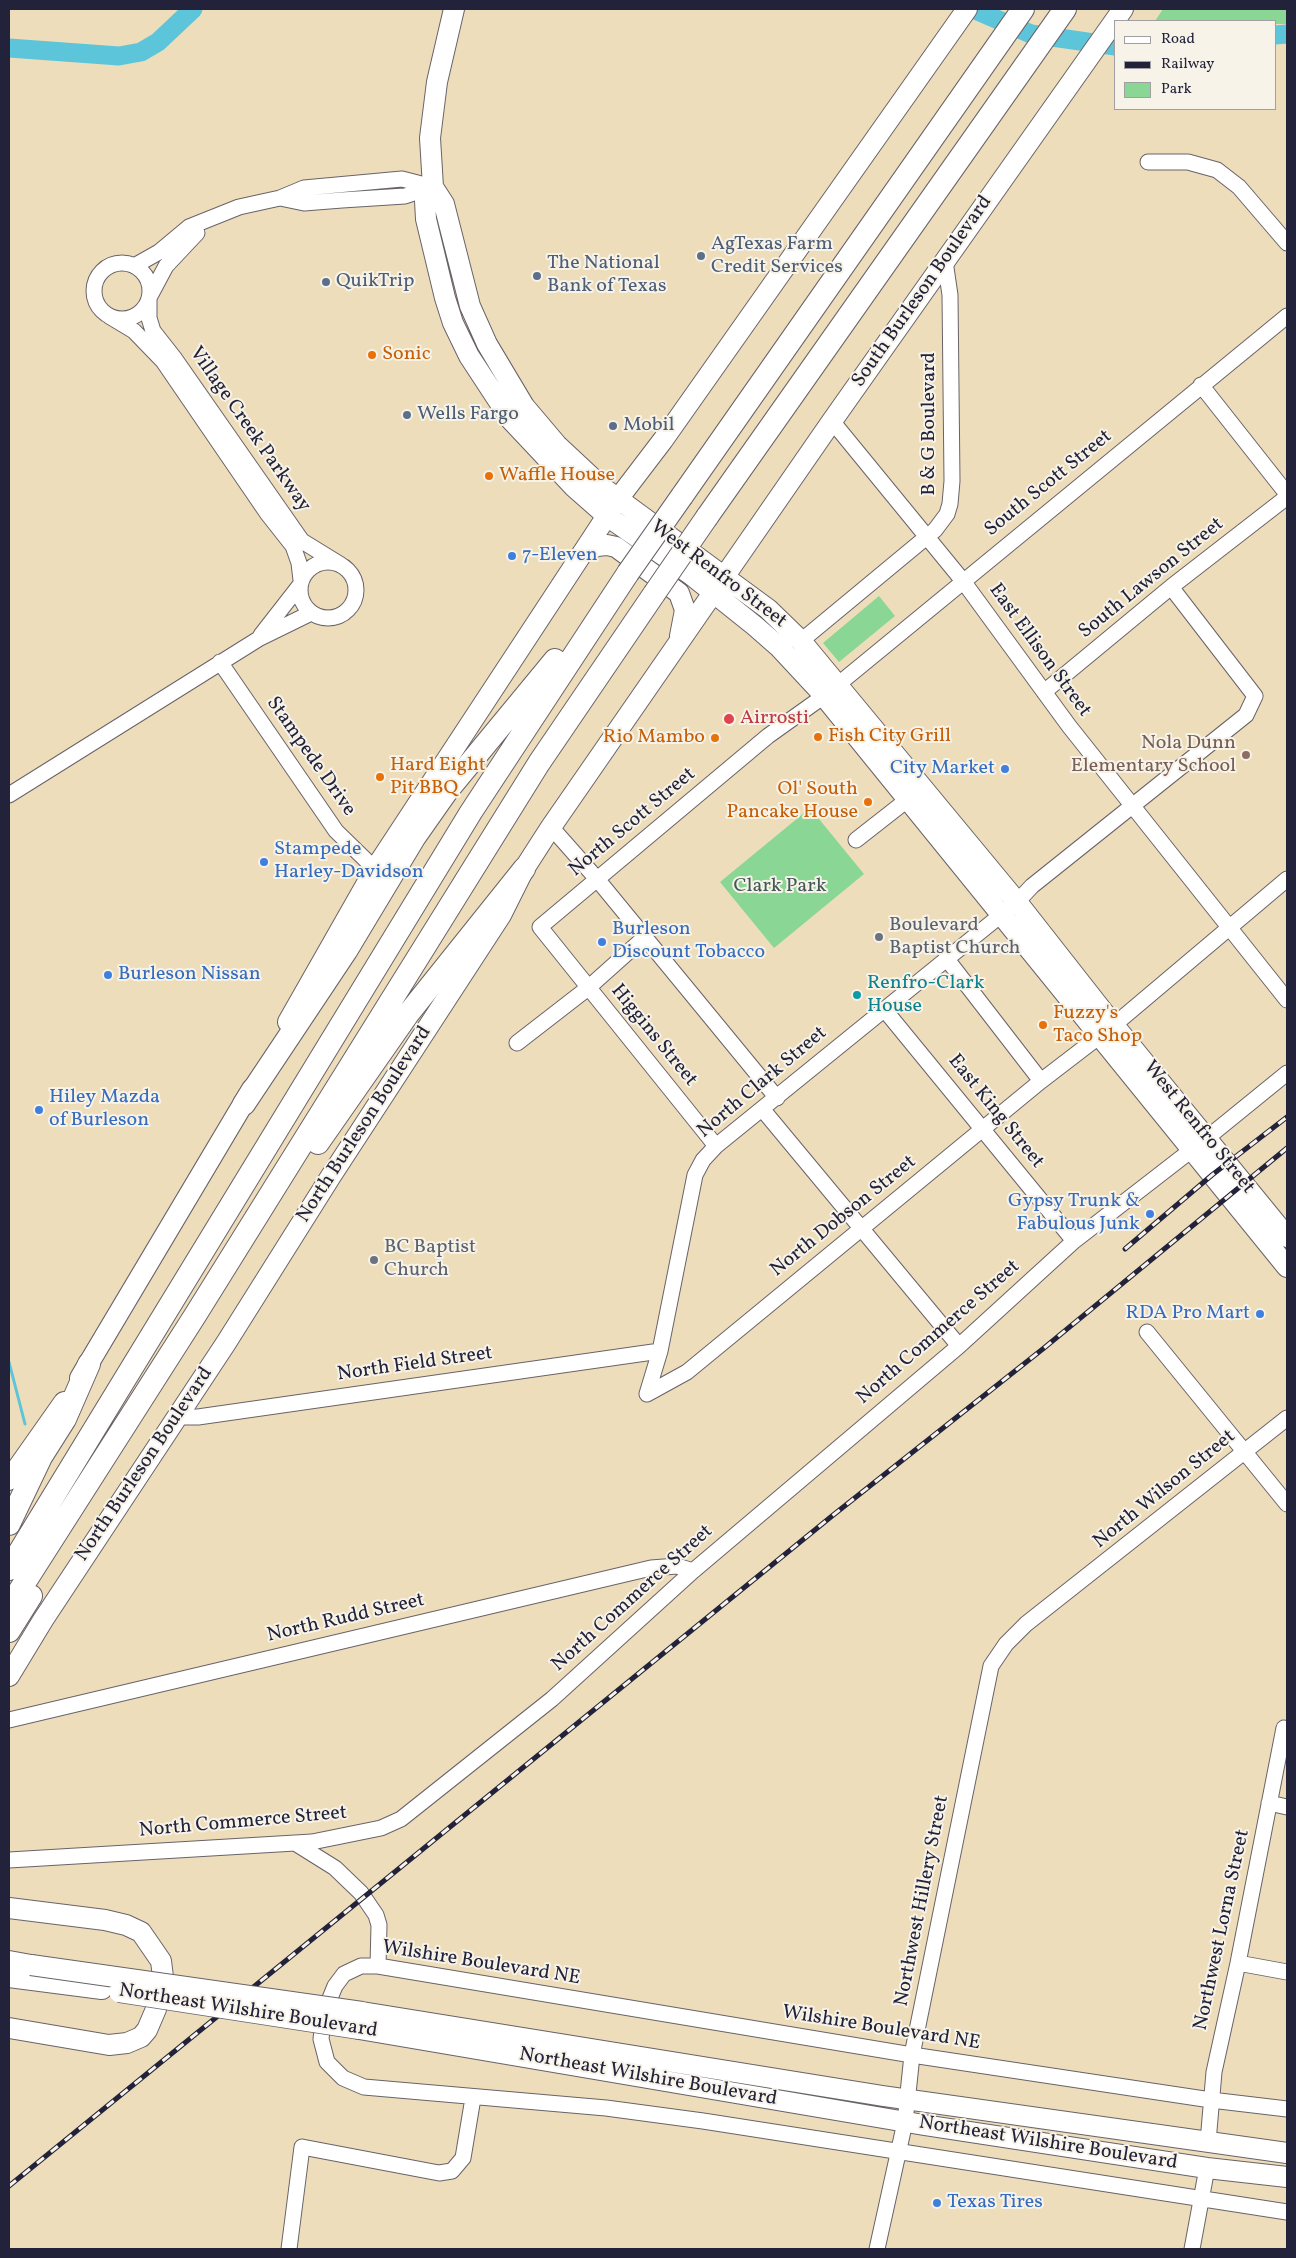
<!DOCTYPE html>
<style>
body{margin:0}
#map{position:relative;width:1296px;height:2258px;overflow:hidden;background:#edb;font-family:Vollkorn,serif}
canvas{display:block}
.frame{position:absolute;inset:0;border:10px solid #22223b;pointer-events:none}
.legend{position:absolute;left:1114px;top:20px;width:162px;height:90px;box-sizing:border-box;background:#f7f3e8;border:1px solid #a29fa3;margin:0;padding:6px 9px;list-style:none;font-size:15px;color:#22223b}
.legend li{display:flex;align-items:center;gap:10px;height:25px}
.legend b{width:25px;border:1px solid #a29fa3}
</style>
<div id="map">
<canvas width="1296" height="2258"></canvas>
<div class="frame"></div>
<ul class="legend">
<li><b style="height:6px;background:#fff"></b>Road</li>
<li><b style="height:6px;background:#22223b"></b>Railway</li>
<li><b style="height:14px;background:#8ad694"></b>Park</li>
</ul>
</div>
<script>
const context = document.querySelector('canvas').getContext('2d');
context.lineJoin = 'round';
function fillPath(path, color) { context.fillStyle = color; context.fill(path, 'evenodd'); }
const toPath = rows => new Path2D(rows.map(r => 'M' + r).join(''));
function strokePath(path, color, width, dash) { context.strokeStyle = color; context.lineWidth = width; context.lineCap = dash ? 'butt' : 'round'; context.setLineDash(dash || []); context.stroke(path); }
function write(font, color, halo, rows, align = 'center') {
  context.font = font + ' Vollkorn,serif'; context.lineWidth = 4; context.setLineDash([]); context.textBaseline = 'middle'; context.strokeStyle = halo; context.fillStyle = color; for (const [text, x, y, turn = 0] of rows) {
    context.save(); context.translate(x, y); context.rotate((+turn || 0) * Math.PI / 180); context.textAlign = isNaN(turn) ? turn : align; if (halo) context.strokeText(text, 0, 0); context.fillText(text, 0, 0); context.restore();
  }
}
fillPath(toPath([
 [1163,9,1287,9,1287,24,1275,24,1275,21,1155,21],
 [879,596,895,616,839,662,823,643],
 [810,808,864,874,774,948,720,882]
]), '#8ad694');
strokePath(toPath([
 [9,1362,25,1424]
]), '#5dc5da', 3);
strokePath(toPath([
 [973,9,1031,34,1115,46],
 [1275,35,1287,34],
 [9,48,119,56,141,52,158,42,193,9]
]), '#5dc5da', 19);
const minor = toPath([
 [1148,162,1188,162,1217,170,1239,187,1287,243],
 [280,198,304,203,342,200,405,196,432,187],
 '94 291a28 28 0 1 1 56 0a28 28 0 1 1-56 0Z',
 [136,265,159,252,189,227,239,207,280,198,304,188,402,179,433,187],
 [150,296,166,266,197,233],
 [149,300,149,318,153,331,175,359,302,541,341,565],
 [109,316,134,331,163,361,267,513,293,546,299,563,301,580],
 [1201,385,1287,494],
 [832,421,963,581,1069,726,1287,1000],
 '300 590a28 28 0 1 1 56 0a28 28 0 1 1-56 0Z',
 [1171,587,1255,696,1246,715,1032,886,1017,902,716,1146,703,1160,695,1175,660,1351,647,1394,687,1372,1041,1081,1114,1025,1287,879],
 [261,635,300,585],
 [801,641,935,530,947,514,950,504,952,481,950,295,945,261],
 [220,662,336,831,375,869],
 [1044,692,1171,587,1287,497],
 [9,795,260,638,311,613],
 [551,827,597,879,777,1098],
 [856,840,916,793],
 [946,958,1041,1081],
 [884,1009,1074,1241],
 [517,1043,588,988,645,937],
 [763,1110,959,1346],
 [716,1146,540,927,768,736,824,696,1287,316],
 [1147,1332,1287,1504],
 [176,1417,198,1417,660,1351],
 [9,1720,651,1568,677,1566,693,1571],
 [1269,1803,1287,1807],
 [295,1843,335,1868,361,1893,376,1915,379,1925,378,1966],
 [9,1860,312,1842,381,1828,401,1819,552,1699,693,1571,959,1346,1074,1241,1207,1138,1287,1073],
 [1238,1963,1287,1972],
 [1287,2109,1211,2100,912,2055,378,1966,361,1966,344,1974,335,1986,324,2013,321,2039,327,2062,343,2078,364,2087,606,2108,703,2121,1287,2212],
 [1208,2142,1214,2072,1238,1963,1284,1728],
 [289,2249,302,2147,439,2173,452,2171,463,2158,473,2098],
 [877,2249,905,2122,912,2055,991,1666,1006,1644,1026,1624,1287,1418],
 [1192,2249,1207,2168]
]);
const major = toPath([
 [454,9,437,82,430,138,433,187,444,204,470,306,487,344,524,406,557,445,602,487,768,609,801,641,1017,902,1108,1018,1287,1237],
 [433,187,425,201,426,219,445,298,453,323,469,356,511,420,574,487,607,516,690,574,755,626,779,647,819,690,1287,1267],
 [583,553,597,546,607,545,616,547,679,593,685,610,680,636],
 [288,1022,375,869,618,499,663,440,967,9],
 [80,1378,252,1089],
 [9,1480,64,1402],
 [9,1676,43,1620,226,1343,331,1176,501,915,524,869,551,827,832,421,1123,9],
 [9,1908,105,1920,126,1925,141,1932,161,1961,163,1977,156,2009,147,2030,141,2037,127,2043,109,2045,9,2028],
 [9,1961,31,1965],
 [9,1977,102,1989],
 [362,2012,883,2096,1287,2153],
 [359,2029,924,2125,1207,2168,1287,2177]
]);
const highway = toPath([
 [682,496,1023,9],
 [707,517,1065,9],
 [244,1104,346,951,414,838,447,791,555,660],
 [318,1143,408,1014,524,869],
 [9,1524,41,1457,65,1419,89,1364],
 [9,1569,471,812,628,573],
 [9,1607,196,1314,539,763,654,594],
 [9,1631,31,1596]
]);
strokePath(minor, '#696368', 17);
strokePath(major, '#696368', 22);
strokePath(highway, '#696368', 24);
strokePath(minor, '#fff', 15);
strokePath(major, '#fff', 20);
strokePath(highway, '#fff', 22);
const rail = toPath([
 [1125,1249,1212,1175,1287,1117],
 [9,2186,832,1516,1044,1348,1287,1148]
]);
strokePath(rail, '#22223b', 5);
strokePath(rail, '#f7f3e8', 3, [9]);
const majorBridge = toPath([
 [31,1965,362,2012],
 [119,1992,359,2029]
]);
const highwayBridge = toPath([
 [628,573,682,496],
 [654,594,707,517]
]);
strokePath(majorBridge, '#696368', 22, []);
strokePath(highwayBridge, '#696368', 24, []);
strokePath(majorBridge, '#fff', 20);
strokePath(highwayBridge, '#fff', 22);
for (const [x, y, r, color] of [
 [701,256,5,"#5c6f8a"],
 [537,276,5,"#5c6f8a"],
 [326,282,5,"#5c6f8a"],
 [372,355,5,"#e8710a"],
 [407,415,5,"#5c6f8a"],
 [613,426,5,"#5c6f8a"],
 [489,476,5,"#e8710a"],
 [512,556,5,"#3f7fe0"],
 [729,719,6,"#e0444e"],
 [818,737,5,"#e8710a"],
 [715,738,5,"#e8710a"],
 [1246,755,5,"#8d6e63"],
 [1005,769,5,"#3f7fe0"],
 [380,777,5,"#e8710a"],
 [868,802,5,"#e8710a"],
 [264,862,5,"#3f7fe0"],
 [879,937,5,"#6b7280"],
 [602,942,5,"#3f7fe0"],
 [108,975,5,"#3f7fe0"],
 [857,995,5,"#0f9aa8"],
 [1043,1025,5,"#e8710a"],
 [39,1110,5,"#3f7fe0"],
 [1150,1214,5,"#3f7fe0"],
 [374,1260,5,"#6b7280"],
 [1260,1314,5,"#3f7fe0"],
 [937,2203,5,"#3f7fe0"]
]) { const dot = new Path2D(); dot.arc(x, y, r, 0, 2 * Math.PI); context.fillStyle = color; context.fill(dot); strokePath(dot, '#f7f3e8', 2); }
write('20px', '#4e5e75', '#f7f3e8', [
 ["AgTexas Farm",711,245],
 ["Credit Services",711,268],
 ["The National",547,264],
 ["Bank of Texas",547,287],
 ["QuikTrip",336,282],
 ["Wells Fargo",417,415],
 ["Mobil",623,426]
], 'left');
write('20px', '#22223b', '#f7f3e8', [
 ["South Burleson Boulevard",923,292,-55],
 ["B & G Boulevard",930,424,-90],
 ["Village Creek Parkway",249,430,55],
 ["South Scott Street",1049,484,-39],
 ["West Renfro Street",718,575,37],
 ["South Lawson Street",1152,579,-39],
 ["East Ellison Street",1039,651,54],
 ["Stampede Drive",310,757,55],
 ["North Scott Street",633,823,-40],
 ["Higgins Street",653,1036,51],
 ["North Clark Street",763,1083,-40],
 ["East King Street",995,1112,51],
 ["North Burleson Boulevard",365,1125,-57],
 ["West Renfro Street",1198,1128,51],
 ["North Dobson Street",844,1217,-39],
 ["North Commerce Street",939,1333,-41],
 ["North Field Street",415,1365,-8],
 ["North Burleson Boulevard",145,1465,-56],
 ["North Wilson Street",1165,1490,-39],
 ["North Commerce Street",633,1599,-42],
 ["North Rudd Street",346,1619,-13],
 ["North Commerce Street",243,1823,-5],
 ["Northwest Hillery Street",923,1901,-79],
 ["Northwest Lorna Street",1223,1930,-78],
 ["Wilshire Boulevard NE",481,1964,9],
 ["Northeast Wilshire Boulevard",248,2012,9],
 ["Wilshire Boulevard NE",881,2029,9],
 ["Northeast Wilshire Boulevard",648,2078,10],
 ["Northeast Wilshire Boulevard",1048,2144,9]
]);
write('20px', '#c56008', '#f7f3e8', [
 ["Sonic",382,355],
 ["Waffle House",499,476],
 ["Fish City Grill",828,737],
 ["Rio Mambo",705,738,"right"],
 ["Hard Eight",390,766],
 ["Pit BBQ",390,789],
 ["Ol' South",858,790,"right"],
 ["Pancake House",858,813,"right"],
 ["Fuzzy's",1053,1014],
 ["Taco Shop",1053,1037]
], 'left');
write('20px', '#366cbe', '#f7f3e8', [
 ["7-Eleven",522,556],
 ["City Market",995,769,"right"],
 ["Stampede",274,850],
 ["Harley-Davidson",274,873],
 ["Burleson",612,930],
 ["Discount Tobacco",612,953],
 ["Burleson Nissan",118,975],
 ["Hiley Mazda",49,1098],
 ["of Burleson",49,1121],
 ["Gypsy Trunk &",1140,1202,"right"],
 ["Fabulous Junk",1140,1225,"right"],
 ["RDA Pro Mart",1250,1314,"right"],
 ["Texas Tires",947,2203]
], 'left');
write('20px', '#be3a42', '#f7f3e8', [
 ["Airrosti",740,719]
], 'left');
write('20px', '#785e54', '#f7f3e8', [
 ["Nola Dunn",1236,744],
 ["Elementary School",1236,767]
], 'right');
write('20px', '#415856', '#f7f3e8', [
 ["Clark Park",780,887]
]);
write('20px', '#5b616d', '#f7f3e8', [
 ["Boulevard",889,926],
 ["Baptist Church",889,949],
 ["BC Baptist",384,1248],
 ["Church",384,1271]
], 'left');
write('20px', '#0d838f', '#f7f3e8', [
 ["Renfro-Clark",867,984],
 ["House",867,1007]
], 'left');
</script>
